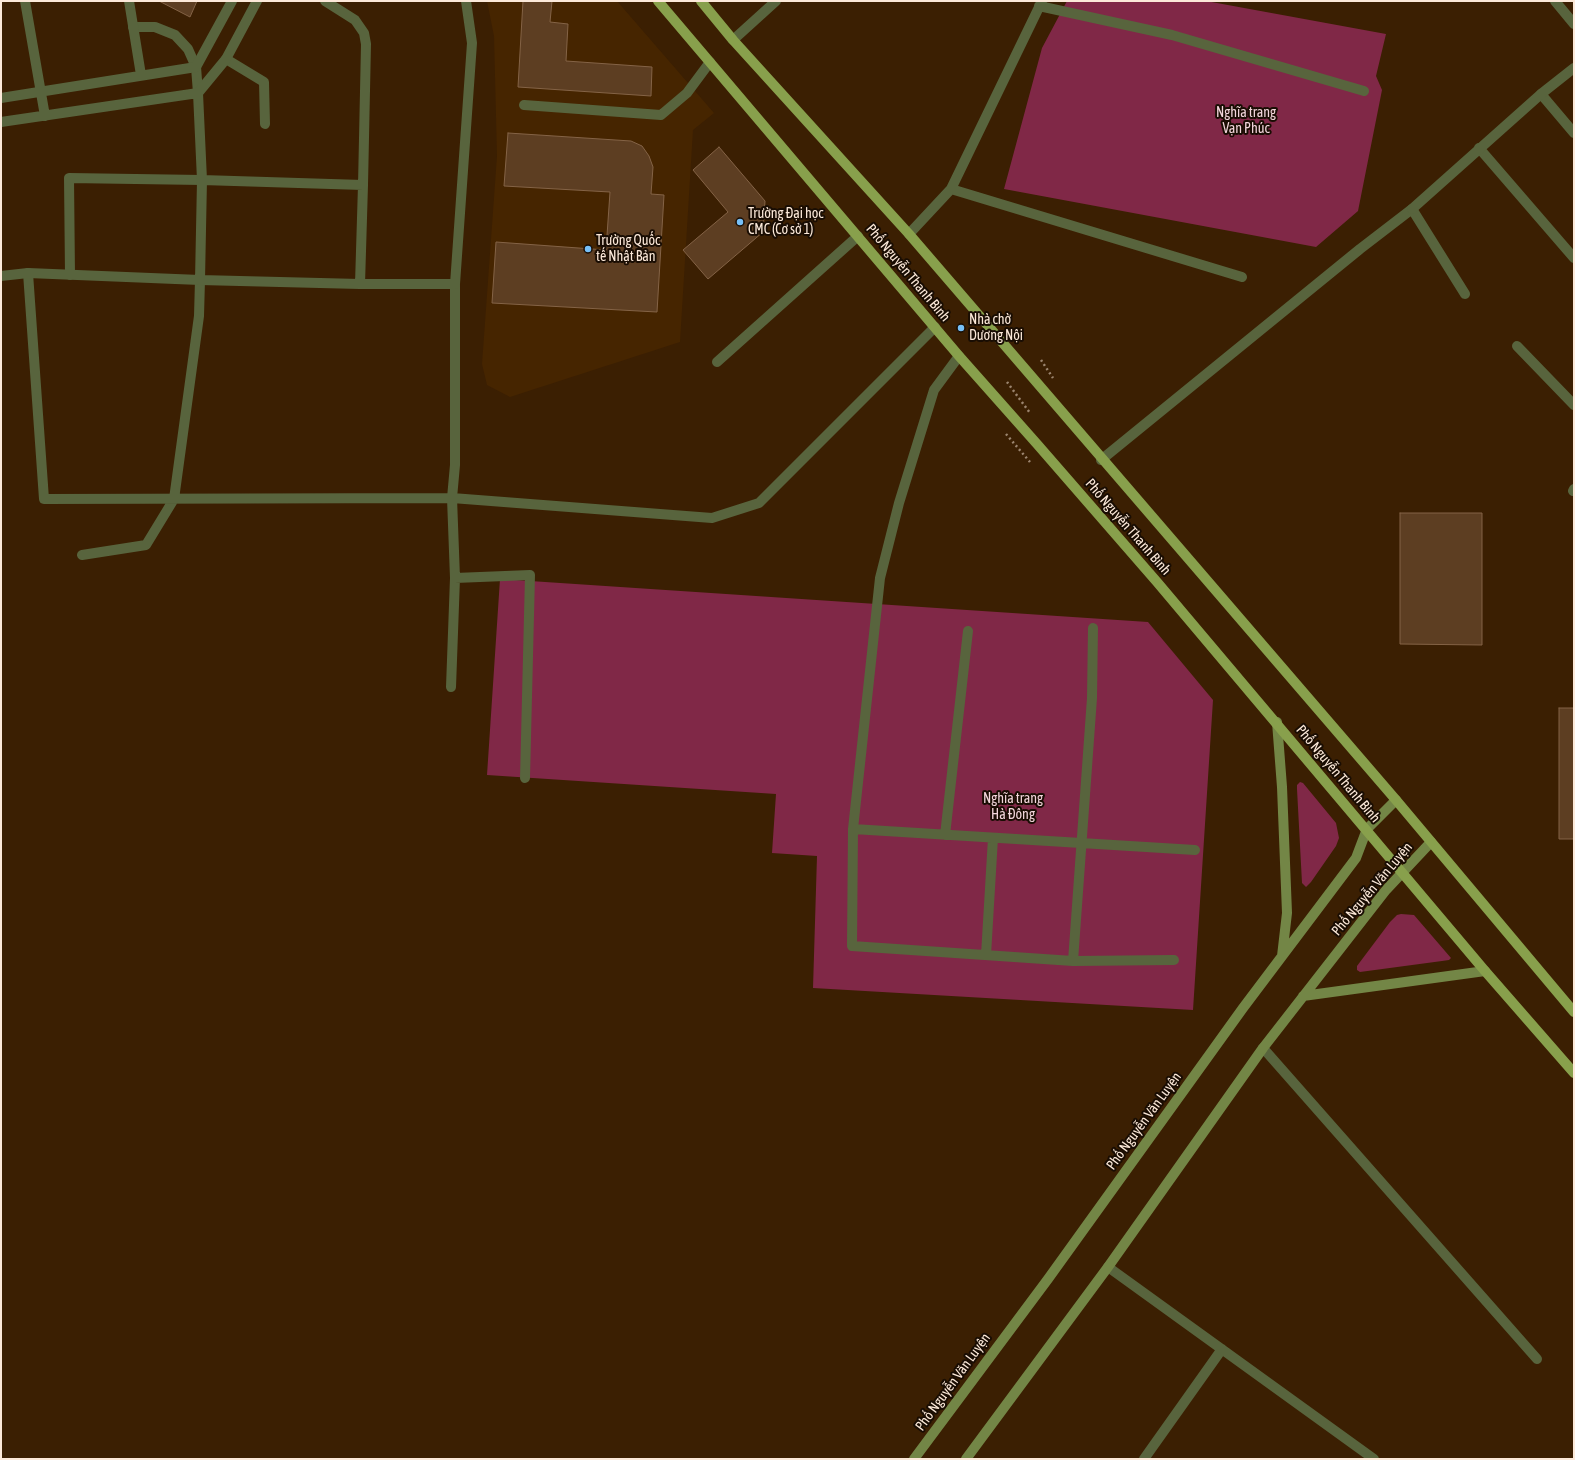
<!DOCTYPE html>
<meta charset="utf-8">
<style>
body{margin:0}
#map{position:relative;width:1575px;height:1460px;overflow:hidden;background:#3b1f02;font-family:"Asap Condensed",sans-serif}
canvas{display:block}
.frame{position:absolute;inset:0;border:2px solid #fce9d9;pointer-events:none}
</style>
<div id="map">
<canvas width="1575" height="1460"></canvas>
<div class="frame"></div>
</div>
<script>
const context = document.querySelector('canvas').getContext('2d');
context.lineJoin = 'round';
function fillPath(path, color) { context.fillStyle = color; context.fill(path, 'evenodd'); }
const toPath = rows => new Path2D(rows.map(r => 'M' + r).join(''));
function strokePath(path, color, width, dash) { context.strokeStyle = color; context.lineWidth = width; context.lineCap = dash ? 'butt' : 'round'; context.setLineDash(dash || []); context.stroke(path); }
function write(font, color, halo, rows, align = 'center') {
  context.font = font + ' "Asap Condensed",sans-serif'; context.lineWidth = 4; context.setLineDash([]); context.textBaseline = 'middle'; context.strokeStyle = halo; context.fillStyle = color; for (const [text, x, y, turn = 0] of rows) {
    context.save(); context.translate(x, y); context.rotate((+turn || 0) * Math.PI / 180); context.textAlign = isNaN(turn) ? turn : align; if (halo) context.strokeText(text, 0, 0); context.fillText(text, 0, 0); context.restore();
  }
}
fillPath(toPath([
 [487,1,617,1,714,113,693,130,680,342,510,397,487,385,482,364,497,156,494,36]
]), '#462500');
fillPath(toPath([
 [1067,1,1206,1,1386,34,1376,76,1382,90,1358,211,1316,247,1004,189,1042,48],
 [500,579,1148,622,1213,700,1193,1010,813,988,817,856,772,853,776,794,487,775],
 [1300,782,1303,783,1336,823,1339,838,1336,846,1311,882,1306,887,1302,883,1297,789,1297,785],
 [1401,914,1414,915,1451,958,1449,960,1442,961,1360,972,1357,970,1357,966,1390,922,1397,915]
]), '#802847');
const building = toPath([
 [159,1,197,1,190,17,159,1],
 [523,1,552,1,550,22,568,24,566,61,652,67,651,96,518,87,523,1],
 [508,133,631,141,642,146,649,156,653,167,651,194,664,195,657,312,492,303,496,242,606,250,610,192,504,186,508,133],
 [719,147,765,201,763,232,708,279,683,250,728,212,693,170,719,147],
 [1400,513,1482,513,1482,645,1400,644,1400,513],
 [1559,708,1574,708,1574,839,1559,839,1559,708]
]);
fillPath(building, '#5d3e22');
strokePath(building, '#846346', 1);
strokePath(toPath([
 [1041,360,1053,378],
 [1007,382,1030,413],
 [1006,434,1030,462]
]), '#9c856f', 2.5, [2, 3]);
strokePath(toPath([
 [1039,6,1172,35,1364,91],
 [133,27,155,27,175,35,188,49,196,67,198,93],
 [226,59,264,82,265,124],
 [1541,94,1574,133],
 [524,105,661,115,687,93,710,62],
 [1479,148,1574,258],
 [951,189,1242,277],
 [909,234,951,189,1042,1],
 [28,273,44,499,452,498,712,518,759,503,935,327],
 [70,275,69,178,202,180],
 [1517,346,1574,405],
 [717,362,858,236],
 [1101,460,1360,249,1412,209,1465,294],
 [1573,491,1574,489],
 [82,555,146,545,174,499,199,316,200,280],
 [455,578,530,575,525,778],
 [451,687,455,578,452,498,455,465,455,284],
 [853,829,880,578,899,503,934,390,959,356],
 [945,835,968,631],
 [986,955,993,838],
 [1174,960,1073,961,852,946,853,829,1195,850],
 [1073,961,1092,698,1093,628],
 [1263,1048,1537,1359]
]), '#58643d', 10);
strokePath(toPath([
 [25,1,45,116],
 [129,1,141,75],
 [1555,1,1574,24],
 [733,40,776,1],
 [198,93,202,180,200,280],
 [1,98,196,67,232,1],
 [1,122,198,93,226,59,257,1],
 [202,180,363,185,366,44,364,33,355,20,325,1],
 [1412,209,1541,94,1574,68],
 [1,276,28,273,200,280,360,284,455,284,472,43,466,1],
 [360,284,363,185],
 [1108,1267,1374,1459],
 [1144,1459,1222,1349]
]), '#58643d', 10);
strokePath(toPath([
 [1277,722,1282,787,1287,913,1282,956],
 [1303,996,1485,971],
 [914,1459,1048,1279,1243,1008,1356,858,1367,829,1396,800],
 [966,1459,1108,1267,1263,1048,1386,890,1431,842]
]), '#738646', 10);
strokePath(toPath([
 [658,1,959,356,1037,444,1157,582,1485,971,1574,1073],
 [701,1,733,40,909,234,1396,800,1574,1012]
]), '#88a04c', 10);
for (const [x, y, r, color] of [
 [740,222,4,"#77c0f7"],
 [588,249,4,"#77c0f7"],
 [961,328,4,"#77c0f7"]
]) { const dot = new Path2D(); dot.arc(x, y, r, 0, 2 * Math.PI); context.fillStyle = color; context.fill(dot); strokePath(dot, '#190d03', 1.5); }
write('14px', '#f3d6dc', '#190d03', [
 ["Nghĩa trang",1246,113],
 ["Vạn Phúc",1246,129],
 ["Nghĩa trang",1013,799],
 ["Hà Đông",1013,815]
]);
write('14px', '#fce9d9', '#190d03', [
 ["Trường Đại học",748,214],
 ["CMC (Cơ sở 1)",748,230],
 ["Trường Quốc",596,241],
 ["tế Nhật Bản",596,257],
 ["Nhà chờ",969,320],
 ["Dương Nội",969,336]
], 'left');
write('14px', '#fce9d9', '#190d03', [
 ["Phố Nguyễn Thanh Bình",908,273,50],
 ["Phố Nguyễn Thanh Bình",1128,527,49],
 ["Phố Nguyễn Thanh Bình",1338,774,50],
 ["Phố Nguyễn Văn Luyện",1372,889,-50],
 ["Phố Nguyễn Văn Luyện",1144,1121,-54],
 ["Phố Nguyễn Văn Luyện",953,1382,-54]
]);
</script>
